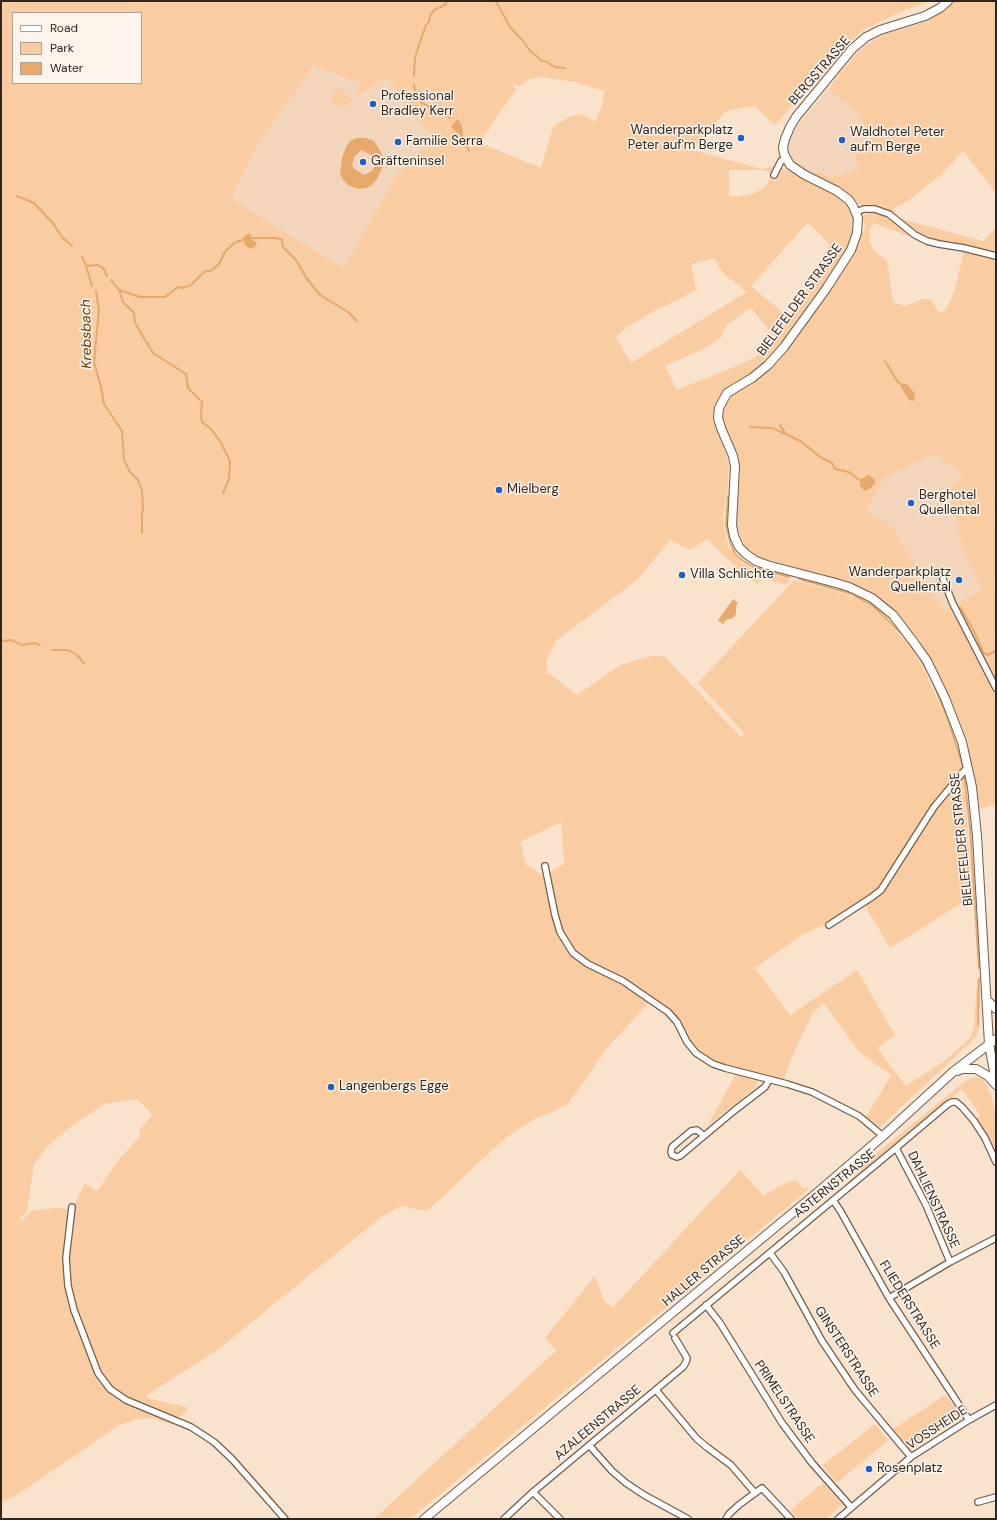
<!DOCTYPE html>
<meta charset="utf-8">
<style>
body{margin:0}
#map{position:relative;width:997px;height:1520px;overflow:hidden;background:#fae3cd;font-family:"DM Sans",sans-serif}
canvas{display:block}
.frame{position:absolute;inset:0;border:2px solid #2f271f;pointer-events:none}
.legend{position:absolute;left:12px;top:12px;width:130px;height:72px;box-sizing:border-box;background:#fcf3ea;border:1px solid #aaa199;margin:0;padding:5px 7px;list-style:none;font-size:12px;color:#2f271f}
.legend li{display:flex;align-items:center;gap:8px;height:20px}
.legend b{width:20px;border:1px solid #aaa199}
</style>
<div id="map">
<canvas width="997" height="1520"></canvas>
<div class="frame"></div>
<ul class="legend">
<li><b style="height:5px;background:#fff"></b>Road</li>
<li><b style="height:11px;background:#facca1"></b>Park</li>
<li><b style="height:11px;background:#e7a96b"></b>Water</li>
</ul>
</div>
<script>
const context = document.querySelector('canvas').getContext('2d');
context.lineJoin = 'round';
function fillPath(path, color) { context.fillStyle = color; context.fill(path, 'evenodd'); }
const toPath = rows => new Path2D(rows.map(r => 'M' + r).join(''));
function strokePath(path, color, width, dash) { context.strokeStyle = color; context.lineWidth = width; context.lineCap = dash ? 'butt' : 'round'; context.setLineDash(dash || []); context.stroke(path); }
function write(font, color, halo, rows, align = 'center') {
  context.font = font + ' "DM Sans",sans-serif'; context.lineWidth = 3; context.setLineDash([]); context.textBaseline = 'middle'; context.strokeStyle = halo; context.fillStyle = color; for (const [text, x, y, turn = 0] of rows) {
    context.save(); context.translate(x, y); context.rotate((+turn || 0) * Math.PI / 180); context.textAlign = isNaN(turn) ? turn : align; if (halo) context.strokeText(text, 0, 0); context.fillText(text, 0, 0); context.restore();
  }
}
fillPath(toPath([
 [312,65,360,83,362,84,356,90,358,96,386,77,390,81,410,112,433,136,397,175,343,268,231,198,257,145,311,70],
 [828,89,856,112,872,141,858,148,858,170,831,177,819,172,814,175,801,168,796,164,789,153,788,148,794,130,801,121],
 [938,455,962,475,947,493,957,523,963,550,983,590,944,611,890,524,866,512,884,478,924,458]
]), '#f2d5ba');
fillPath(toPath([
 [1,1,929,1,896,14,863,30,843,49,775,125,754,106,726,111,692,150,762,169,773,167,772,173,762,170,729,170,729,197,753,194,766,186,770,178,775,181,780,169,782,168,837,195,844,201,850,210,854,220,854,232,848,248,781,345,766,363,727,390,719,398,714,412,718,433,729,463,728,484,723,516,724,529,729,548,734,555,742,563,752,569,791,579,786,585,764,578,757,584,737,568,707,539,690,550,670,540,637,580,556,641,546,661,547,672,577,695,620,665,652,656,664,656,740,736,743,736,743,732,698,683,794,580,855,597,873,607,911,647,923,667,946,719,962,768,973,896,890,948,864,904,799,937,755,968,790,1015,857,970,895,1035,877,1048,906,1086,943,1062,966,1042,971,1036,974,1026,977,979,979,978,979,1026,977,1036,880,1127,866,1117,891,1075,859,1052,824,1003,813,1012,792,1057,783,1080,761,1073,756,1087,707,1126,739,1069,725,1066,703,1054,690,1041,675,1015,653,998,607,1048,579,1089,567,1104,554,1112,534,1119,506,1138,479,1162,444,1196,426,1211,401,1206,381,1217,220,1348,147,1395,147,1398,187,1407,187,1410,172,1424,150,1418,134,1420,119,1425,20,1493,1,1503],
 [13,13,141,13,141,83,13,83],
 [312,65,360,83,361,84,355,92,358,96,386,77,390,81,410,112,433,136,397,175,343,268,231,198,257,145,311,70],
 [541,77,575,82,604,91,603,103,595,122,582,114,569,117,553,127,541,168,480,143,494,120,517,89,513,87,514,84,519,86,530,79],
 [808,222,830,245,822,258,803,298,788,317,751,286],
 [714,258,723,273,747,292,631,363,616,337,626,328,654,311,680,299,696,289,691,264],
 [751,308,777,340,755,357,741,364,677,390,665,366,707,347,721,338,726,325],
 [561,822,564,864,544,876,526,865,520,842],
 [137,1099,153,1115,139,1130,140,1136,120,1158,97,1191,85,1183,74,1206,67,1259,69,1286,87,1340,99,1371,109,1391,96,1374,89,1359,65,1287,63,1257,69,1209,57,1208,36,1210,30,1212,21,1222,20,1219,27,1211,34,1164,48,1146,69,1128,104,1104],
 [953,1,996,1,996,193,963,151,942,174,908,201,894,208,895,213,861,205,841,188,814,175,819,172,831,177,858,170,854,152,872,141,856,112,828,89,857,53,867,44,887,33,925,22,938,15],
 [338,87,352,99,352,101,346,107,337,107,330,99],
 [875,212,984,241,996,228,996,807,994,805,979,809,976,786,970,760,956,717,941,678,920,641,895,612,881,599,866,590,851,583,756,556,746,547,741,538,737,527,737,516,739,464,736,450,723,423,722,417,724,407,729,397,765,373,788,348,830,291,855,252,861,236,864,231,865,225,863,218,864,215],
 [873,223,924,242,964,250,956,286,949,304,944,311,939,312,930,299,922,299,905,306,893,302,887,261,874,251,870,243,869,232],
 [938,455,962,475,947,493,957,523,963,550,982,590,944,611,890,524,866,512,884,478,924,458],
 [975,1077,981,1078,986,1084,992,1097,996,1115,996,1153,977,1119,980,1115,962,1089,841,1190,877,1153,964,1082],
 [740,1170,764,1196,781,1185,795,1180,804,1189,807,1187,809,1189,410,1519,374,1519,556,1351,545,1338,595,1276,604,1301,613,1307],
 [945,1395,961,1416,911,1450,893,1429],
 [875,1424,888,1440,837,1483,823,1465],
 [823,1483,842,1504,826,1519,799,1519,790,1510]
]), '#facca1');
fillPath(toPath([
 [457,119,459,120,461,124,463,132,462,135,457,133,451,127],
 [357,138,366,138,374,141,381,152,383,158,384,164,377,179,372,185,367,188,358,189,348,185,344,181,340,174,342,158,346,147,350,141],
 [361,150,370,154,375,160,375,165,372,171,364,175,355,169,352,166,354,157],
 [248,233,251,235,252,240,257,243,254,248,248,248,244,243,243,238],
 [904,383,908,385,915,394,914,401,909,400,902,389,901,387],
 [869,475,874,479,875,483,871,488,865,491,860,486,860,480],
 [733,599,738,603,736,606,736,614,733,618,726,620,723,624,718,620]
]), '#e7a96b');
strokePath(toPath([
 [496,1,510,27,523,41,531,52,538,57,540,60,547,62,555,67,565,68],
 [414,76,415,57,426,25,429,22,430,16,434,10,445,5,447,1],
 [414,85,416,95,422,103,450,118],
 [461,134,469,151],
 [17,196,34,203,52,222,62,237,72,246],
 [249,238,276,238,282,240,283,247,296,260,307,279,320,295,348,312,357,321],
 [82,257,86,266,92,286],
 [86,266,97,265,103,268,107,276],
 [111,280,119,290,140,297,165,297,178,287,183,288,191,285,204,272,212,270,219,264,225,252,234,243,245,239],
 [119,290,123,302,134,313,135,323,153,353,186,374,188,388,202,402,201,416,202,422,210,428,220,441,230,461,229,479,223,493],
 [96,291,99,310,94,362,101,387,104,404,122,431,124,460,130,472,138,480,142,491,143,506,142,516,142,533],
 [885,361,897,381,902,385],
 [780,425,785,433],
 [750,427,772,428,786,434,802,442,820,457,832,463,835,469,849,472,862,482],
 [728,496,726,525,731,545,735,554,742,560,753,567,789,577],
 [799,579,852,594,873,606,902,634,918,655,929,674],
 [960,607,975,633,983,652,987,655,996,651],
 [1,641,12,640,21,645,35,643,40,645],
 [52,650,68,650,77,655,84,663],
 [932,680,947,717,963,767],
 [964,776,970,828,979,968],
 [978,1025,979,979]
]), '#e7a96b', 2);
const street = toPath([
 [774,175,781,161,786,159],
 [856,212,864,209,875,209,883,212,889,214,915,235,927,241,939,244,964,248,996,256],
 [943,579,953,604,996,688],
 [545,866,555,915,560,932,573,953,588,964,623,981,668,1012,677,1022,687,1042,696,1053,713,1064,725,1068,787,1084,812,1092,859,1116,883,1136],
 [829,925,872,897,881,890,934,807,964,771,968,768],
 [703,1135,697,1130,691,1131,672,1147,671,1152,672,1155,677,1157,680,1156,735,1110,765,1087,769,1080],
 [896,1148,926,1205,950,1262],
 [833,1200,841,1212,889,1298,969,1420],
 [72,1207,66,1258,68,1286,74,1310,98,1373,110,1389,126,1400,191,1427,214,1442,232,1459,285,1519],
 [770,1253,784,1272,822,1341,855,1390,911,1457],
 [889,1298,950,1262,996,1238],
 [706,1305,720,1323,782,1423,812,1463,851,1507],
 [673,1333,896,1148,948,1104,952,1102,956,1102,962,1107,974,1121,985,1138,996,1162],
 [656,1390,697,1439,708,1448,731,1465,755,1493],
 [589,1445,612,1471,626,1483,644,1495,688,1519],
 [533,1492,560,1519],
 [978,1502,996,1497],
 [504,1519,533,1492,683,1367,686,1362,687,1358,675,1338],
 [726,1519,729,1514,740,1504,762,1488,791,1519],
 [838,1519,911,1457,969,1420,996,1405]
]);
const secondary = toPath([
 [948,1,940,8,925,16,880,30,866,37,852,49,796,117,790,127,785,139,783,147,784,154,790,165,805,175,837,191,849,200,853,206,858,218,857,233,851,250,826,289,784,347,768,365,752,378,727,393,719,408,718,418,721,428,733,456,735,466,732,525,734,536,739,547,746,554,756,561,767,565,836,583,849,587,872,598,893,615,915,644,927,661,945,698,962,742,972,787,977,836,989,1044,996,1083],
 [987,1000,996,1009],
 [957,1071,962,1069,976,1069,988,1076,996,1085],
 [424,1519,819,1191,883,1136,954,1071,996,1039]
]);
strokePath(street, '#715d4b', 8);
strokePath(secondary, '#715d4b', 10);
strokePath(street, '#fff', 5.5);
strokePath(secondary, '#fff', 8);
for (const [x, y, r, color] of [
 [373,104,4,"#1c5fcb"],
 [741,138,4,"#1c5fcb"],
 [842,140,4,"#1c5fcb"],
 [398,142,4,"#1c5fcb"],
 [363,162,4,"#1c5fcb"],
 [499,490,4,"#1c5fcb"],
 [911,503,4,"#1c5fcb"],
 [682,575,4,"#1c5fcb"],
 [959,580,4,"#1c5fcb"],
 [331,1087,4,"#1c5fcb"],
 [869,1469,4,"#1c5fcb"]
]) { const dot = new Path2D(); dot.arc(x, y, r, 0, 2 * Math.PI); context.fillStyle = color; context.fill(dot); strokePath(dot, '#fcf3ea', 1.5); }
write('13px', '#2f271f', '#fcf3ea', [
 ["BERGSTRASSE",820,71,-49],
 ["BIELEFELDER STRASSE",800,300,-54],
 ["BIELEFELDER STRASSE",962,839,-96],
 ["ASTERNSTRASSE",835,1184,-39],
 ["DAHLIENSTRASSE",933,1200,65],
 ["HALLER STRASSE",704,1271,-40],
 ["FLIEDERSTRASSE",909,1305,58],
 ["GINSTERSTRASSE",846,1352,57],
 ["PRIMELSTRASSE",784,1402,56],
 ["AZALEENSTRASSE",598,1423,-40],
 ["VOSSHEIDE",937,1428,-33]
]);
write('13px', '#2f271f', '#fcf3ea', [
 ["Professional",381,97],
 ["Bradley Kerr",381,112],
 ["Wanderparkplatz",733,131,"right"],
 ["Peter auf'm Berge",733,146,"right"],
 ["Waldhotel Peter",850,133],
 ["auf'm Berge",850,148],
 ["Familie Serra",406,142],
 ["Gräfteninsel",371,162],
 ["Mielberg",507,490],
 ["Berghotel",919,496],
 ["Quellental",919,511],
 ["Wanderparkplatz",951,573,"right"],
 ["Quellental",951,588,"right"],
 ["Villa Schlichte",690,575],
 ["Langenbergs Egge",339,1087],
 ["Rosenplatz",877,1469]
], 'left');
write('italic 14px', '#623a08', '#fcf3ea', [
 ["Krebsbach",87,334,-91]
]);
</script>
